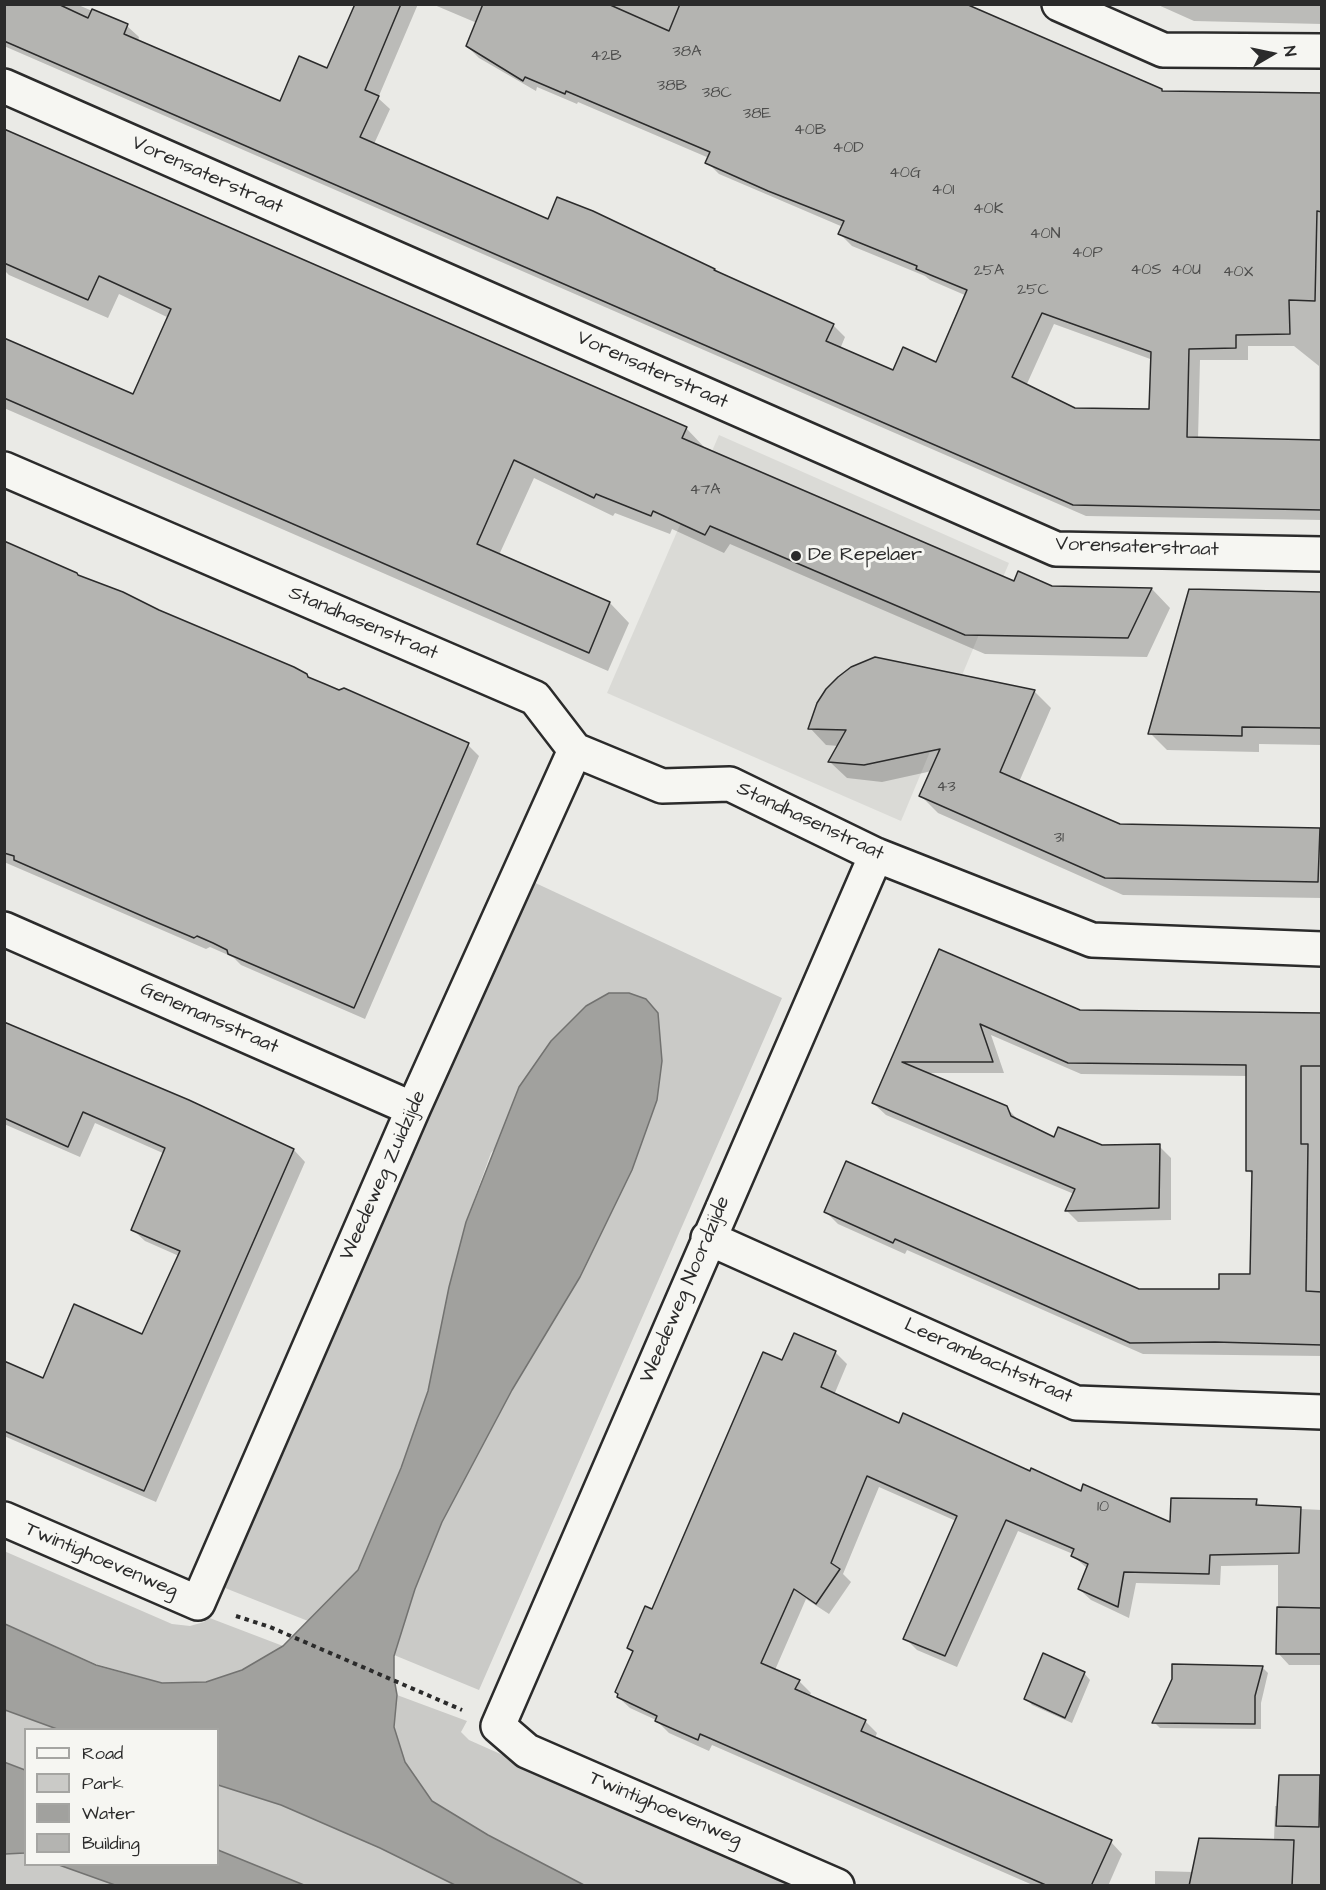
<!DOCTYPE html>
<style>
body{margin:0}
#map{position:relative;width:1326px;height:1890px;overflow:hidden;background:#eaeae6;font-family:"Architects Daughter",sans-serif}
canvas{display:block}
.frame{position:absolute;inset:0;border:6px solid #2b2b2b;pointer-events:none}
.legend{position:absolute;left:24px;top:1728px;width:195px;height:138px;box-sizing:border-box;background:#f6f6f2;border:2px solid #a5a5a2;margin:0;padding:8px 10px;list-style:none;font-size:18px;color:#2b2b2b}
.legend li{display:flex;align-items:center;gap:12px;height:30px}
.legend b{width:30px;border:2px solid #a5a5a2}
.north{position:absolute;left:1242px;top:24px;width:60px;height:60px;-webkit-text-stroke:4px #f6f6f2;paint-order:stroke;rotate:81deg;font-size:16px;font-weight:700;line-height:24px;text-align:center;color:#2b2b2b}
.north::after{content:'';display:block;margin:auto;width:21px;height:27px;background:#2b2b2b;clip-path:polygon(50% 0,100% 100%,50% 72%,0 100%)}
</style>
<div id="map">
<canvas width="1326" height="1890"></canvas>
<div class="frame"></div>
<ul class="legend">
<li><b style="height:8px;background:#f6f6f2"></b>Road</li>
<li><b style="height:16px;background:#cacac7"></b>Park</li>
<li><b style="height:16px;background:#a1a19e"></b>Water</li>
<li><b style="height:16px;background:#b4b4b1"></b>Building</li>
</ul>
<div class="north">N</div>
</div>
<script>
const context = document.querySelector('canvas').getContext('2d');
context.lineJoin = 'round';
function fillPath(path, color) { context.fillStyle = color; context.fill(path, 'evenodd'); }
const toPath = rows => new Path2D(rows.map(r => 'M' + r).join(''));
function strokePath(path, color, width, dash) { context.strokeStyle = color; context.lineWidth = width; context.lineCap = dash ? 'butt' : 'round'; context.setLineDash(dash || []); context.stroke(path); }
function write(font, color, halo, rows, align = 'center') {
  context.font = font + ' "Architects Daughter",sans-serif'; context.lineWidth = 6; context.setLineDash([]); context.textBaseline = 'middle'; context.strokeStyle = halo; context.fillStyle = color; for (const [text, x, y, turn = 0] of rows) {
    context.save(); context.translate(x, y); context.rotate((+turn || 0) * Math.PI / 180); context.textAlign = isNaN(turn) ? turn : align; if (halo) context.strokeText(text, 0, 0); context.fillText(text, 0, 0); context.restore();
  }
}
fillPath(toPath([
 [719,435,1009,563,901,821,607,693]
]), '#dadad6');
fillPath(toPath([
 [529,880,782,998,479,1690,394,1655,415,1589,442,1522,512,1390,580,1277,658,1013,646,999,629,993,491,1153,466,1222,449,1288,428,1391,401,1468,358,1570,308,1621,220,1586],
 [4,1551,172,1624,190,1626,204,1622,207,1617,283,1646,242,1670,206,1682,162,1683,96,1664,5,1624],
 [397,1695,467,1721,461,1732,469,1740,795,1885,584,1885,570,1879,488,1835,432,1801,405,1762,394,1727],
 [4,1710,57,1729,26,1730,25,1770,5,1762],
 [218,1785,281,1805,380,1848,455,1885,304,1885,218,1850],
 [25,1853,26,1864,59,1865,115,1885,5,1885,4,1854]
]), '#cacac7');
const water = toPath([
 [609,993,629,993,646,999,658,1013,662,1061,657,1100,632,1170,580,1277,512,1390,442,1522,415,1589,394,1656,394,1678,397,1695,394,1727,405,1762,432,1801,488,1835,584,1885,455,1885,380,1848,281,1805,218,1785,218,1730,57,1729,5,1710,5,1624,96,1665,162,1683,206,1682,242,1670,283,1646,358,1570,401,1468,428,1391,449,1287,466,1222,519,1087,551,1041,586,1006,609,993],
 [4,1762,25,1770,25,1853,5,1854,4,1762],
 [218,1850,304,1885,115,1885,59,1865,218,1864,218,1850]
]);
fillPath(water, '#a1a19e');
strokePath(water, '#727270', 1.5);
fillPath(toPath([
 [4,4,76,4,127,26,139,37,138,41,281,103,328,70,357,4,418,4,378,98,390,109,374,144,549,221,714,270,833,325,845,337,840,349,893,372,937,364,967,296,930,280,925,276,852,246,840,234,843,227,719,174,707,162,709,158,578,102,577,104,537,87,536,91,479,58,467,46,477,23,432,4,965,4,1163,92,1322,95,1322,520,1086,516,4,46],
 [1054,324,1153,360,1151,410,1074,409,1026,386],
 [1248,346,1294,346,1319,366,1319,442,1198,439,1200,360,1248,360],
 [1156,4,1322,4,1322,24,1194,21],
 [4,222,686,428,705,448,705,449,1014,583,1052,588,1152,589,1170,608,1147,657,985,654,730,544,724,553,672,529,670,534,615,513,613,516,534,478,499,555,610,603,629,623,608,671,4,408,4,339,134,396,169,318,119,294,108,318,9,275,4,270],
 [4,542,79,577,306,675,311,680,468,745,479,756,365,1019,241,965,234,958,226,954,210,947,206,949,4,862],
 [1322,593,1322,745,1259,744,1259,752,1167,750,1150,733],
 [1034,691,1051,708,1019,782,1119,826,1322,829,1322,898,1123,895,938,813,921,796,932,771,882,782,847,778,830,762,839,746,826,745,810,728],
 [940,951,1080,1012,1322,1015,1322,1356,1143,1354,907,1250,905,1254,838,1224,826,1212,1139,1290,1220,1291,1252,1276,1254,1176,1248,1170,1248,1076,1081,1074,991,1035,1004,1073,926,1073,1006,1107,1020,1122,1055,1139,1101,1147,1159,1146,1171,1158,1171,1220,1078,1222,1066,1210,1074,1194,886,1115,873,1103],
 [4,1022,188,1101,294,1150,305,1162,156,1502,4,1436,4,1363,43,1380,143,1336,179,1256,145,1241,133,1230,165,1154,95,1123,80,1157,4,1124],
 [795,1335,836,1353,847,1364,834,1395,900,1425,1172,1525,1256,1501,1262,1507,1322,1510,1322,1665,1289,1665,1278,1653,1278,1565,1221,1566,1220,1585,1136,1583,1129,1618,1091,1600,1079,1589,1088,1569,1073,1556,1073,1554,1018,1531,957,1667,917,1650,905,1638,956,1521,879,1487,843,1574,851,1582,829,1614,806,1599,775,1670,799,1681,811,1693,809,1697,865,1721,877,1733,875,1738,1111,1842,1122,1854,1108,1886,1035,1886,712,1745,709,1751,669,1733,656,1720,630,1708,618,1697,634,1653,628,1648,653,1611,783,1362],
 [1262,1667,1268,1673,1261,1703,1261,1729,1160,1728,1154,1722],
 [1084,1673,1090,1680,1072,1723,1032,1705,1026,1698],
 [1280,1777,1322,1777,1322,1886,1155,1886,1155,1871,1194,1872,1274,1841,1275,1806,1279,1806]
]), '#0003');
const building = toPath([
 [4,4,58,4,88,18,92,9,128,24,124,34,280,101,299,56,327,68,355,4,401,4,365,90,379,96,360,137,548,219,557,197,593,211,715,269,714,270,834,324,826,341,893,370,903,347,936,362,967,290,916,269,917,266,838,234,844,221,768,191,705,163,710,152,566,91,565,94,525,77,523,81,466,46,483,4,608,4,669,31,680,4,966,4,1162,89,1162,91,1322,93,1322,212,1317,211,1315,301,1289,300,1290,334,1236,335,1236,348,1189,349,1187,437,1322,440,1322,510,1073,505,4,41,4,4],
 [1042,313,1151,352,1149,409,1075,408,1012,377,1042,313],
 [4,129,687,427,682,438,1014,581,1018,571,1052,586,1152,588,1128,638,965,635,710,526,705,535,653,511,651,516,596,494,594,498,514,460,477,544,610,602,589,653,4,398,4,338,133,394,171,309,99,276,88,300,4,263,4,129],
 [4,541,77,573,78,575,123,592,159,610,294,667,307,674,308,677,325,684,339,690,344,688,469,743,354,1008,228,954,227,950,213,943,197,936,194,938,149,919,14,860,14,856,4,853,4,541],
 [1189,589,1322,592,1322,728,1242,727,1242,736,1148,734,1189,589],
 [875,657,1035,690,1000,772,1120,824,1320,828,1318,882,1105,878,919,796,940,749,864,765,828,762,846,730,808,729,817,703,826,689,838,677,851,667,875,657],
 [939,949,1080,1010,1322,1013,1322,1066,1301,1066,1301,1144,1308,1144,1306,1291,1322,1292,1322,1345,1215,1342,1130,1343,895,1239,893,1243,824,1212,846,1161,1139,1289,1219,1289,1219,1274,1250,1274,1252,1171,1246,1171,1246,1065,1068,1063,980,1024,993,1062,902,1062,1007,1106,1011,1116,1054,1137,1058,1127,1102,1145,1160,1144,1159,1208,1065,1211,1075,1189,872,1103,939,949],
 [4,1022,189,1100,294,1149,144,1491,4,1431,4,1361,43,1378,74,1304,142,1334,180,1251,131,1230,165,1148,83,1112,68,1147,4,1118,4,1022],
 [794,1333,836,1351,821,1387,899,1423,903,1413,1030,1471,1031,1468,1081,1491,1083,1484,1170,1522,1171,1498,1257,1499,1256,1505,1301,1507,1299,1553,1210,1555,1209,1574,1124,1572,1118,1607,1078,1589,1088,1564,1071,1556,1074,1549,1006,1520,945,1656,903,1639,957,1516,867,1476,831,1563,840,1569,816,1604,794,1589,761,1663,800,1680,795,1689,866,1720,861,1731,1112,1840,1091,1886,1048,1886,700,1734,698,1740,655,1721,657,1716,617,1697,618,1694,615,1692,633,1651,627,1648,645,1606,652,1609,763,1352,782,1360,794,1333],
 [1277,1607,1322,1608,1322,1654,1276,1654,1277,1607],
 [1043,1653,1085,1672,1065,1718,1024,1699,1043,1653],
 [1172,1664,1263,1666,1255,1696,1255,1724,1152,1723,1172,1679,1172,1664],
 [1279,1775,1320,1775,1319,1827,1276,1826,1279,1775],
 [1199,1838,1294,1840,1292,1886,1189,1886,1199,1838]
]);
fillPath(building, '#b4b4b1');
strokePath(building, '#2b2b2b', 1.5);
const street = toPath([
 [1059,4,1163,50,1322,51],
 [4,86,1056,549,1322,554],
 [4,469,535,698,575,750,662,786,730,784,876,855,1092,940,1322,949],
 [4,929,413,1109],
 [708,1238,1076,1403,1322,1412],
 [4,1519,198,1603,413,1109,575,750],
 [837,1886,527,1751,498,1726,876,855]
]);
strokePath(street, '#2b2b2b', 38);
strokePath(toPath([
 [236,1616,270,1627,462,1710]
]), '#2b2b2b', 4, [4.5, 4.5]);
strokePath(street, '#f6f6f2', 33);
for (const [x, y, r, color] of [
 [796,556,6,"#2b2b2b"]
]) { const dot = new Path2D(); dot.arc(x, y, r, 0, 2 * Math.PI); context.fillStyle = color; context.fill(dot); strokePath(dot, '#f6f6f2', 2); }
write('16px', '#4d4d4c', null, [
 ["38A",687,53],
 ["42B",606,57],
 ["38B",672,87],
 ["38C",717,94],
 ["38E",757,115],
 ["40B",810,131],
 ["40D",848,149],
 ["40G",905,174],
 ["40I",943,191],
 ["40K",988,210],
 ["40N",1045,235],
 ["40P",1087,254],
 ["40S",1146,271],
 ["40U",1186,271],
 ["25A",989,272],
 ["40X",1238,273],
 ["25C",1033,291],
 ["47A",705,491],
 ["43",946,788],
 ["31",1059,839],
 ["10",1103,1508]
]);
write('20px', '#2b2b2b', '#f6f6f2', [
 ["Vorensaterstraat",207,176,24],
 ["Vorensaterstraat",652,371,24],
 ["Vorensaterstraat",1137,548,2],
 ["Standhasenstraat",363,624,23],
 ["Standhasenstraat",810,822,25],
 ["Genemansstraat",209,1019,24],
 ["Weedeweg Zuidzijde",384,1176,-66],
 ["Weedeweg Noordzijde",686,1290,-67],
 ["Leerambachtstraat",988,1362,24],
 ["Twintighoevenweg",101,1561,23],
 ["Twintighoevenweg",665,1810,23]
]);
write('20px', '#2b2b2b', '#f6f6f2', [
 ["De Repelaer",808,556]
], 'left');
</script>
